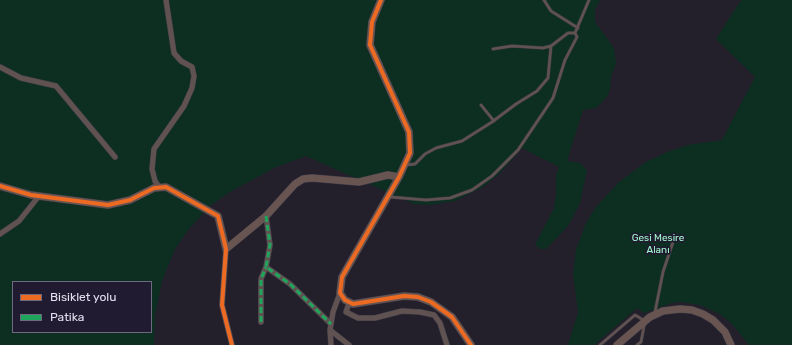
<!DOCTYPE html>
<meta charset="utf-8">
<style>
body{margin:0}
#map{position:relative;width:792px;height:345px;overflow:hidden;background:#23202b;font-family:Rubik,sans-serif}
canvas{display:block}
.legend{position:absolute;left:12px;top:281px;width:140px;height:52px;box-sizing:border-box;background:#201b30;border:1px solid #6e6a7d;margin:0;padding:5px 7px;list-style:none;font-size:12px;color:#e3e1f0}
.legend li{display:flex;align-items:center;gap:8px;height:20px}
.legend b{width:20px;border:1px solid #6e6a7d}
</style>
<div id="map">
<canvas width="792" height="345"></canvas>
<ul class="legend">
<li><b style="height:5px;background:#ed6a23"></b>Bisiklet yolu</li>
<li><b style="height:5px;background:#20a55d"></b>Patika</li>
</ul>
</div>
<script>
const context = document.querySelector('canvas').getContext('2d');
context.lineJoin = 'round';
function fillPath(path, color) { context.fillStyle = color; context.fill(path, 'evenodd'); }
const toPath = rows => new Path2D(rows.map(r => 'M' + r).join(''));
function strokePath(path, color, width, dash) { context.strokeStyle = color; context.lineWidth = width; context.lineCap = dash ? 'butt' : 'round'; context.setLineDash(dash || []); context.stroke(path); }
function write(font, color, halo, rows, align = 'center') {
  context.font = font + ' Rubik,sans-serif'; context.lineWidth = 3.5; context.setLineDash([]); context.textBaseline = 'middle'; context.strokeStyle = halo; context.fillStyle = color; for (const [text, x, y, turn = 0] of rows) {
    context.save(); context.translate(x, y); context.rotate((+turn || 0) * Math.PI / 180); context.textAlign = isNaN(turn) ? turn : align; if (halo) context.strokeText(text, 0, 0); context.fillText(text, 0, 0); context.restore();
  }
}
fillPath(toPath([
 [0,0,600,0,595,10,595,22,614,48,616,63,611,77,610,90,606,98,596,108,583,110,567,161,580,163,587,170,580,203,568,226,546,249,541,249,535,245,554,208,556,195,556,175,559,167,522,148,500,173,483,187,455,201,430,205,414,204,306,156,274,168,230,192,211,205,188,230,175,249,162,281,155,315,154,345,0,345],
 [13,282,151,282,151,332,13,332],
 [741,0,792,0,792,345,749,345,732,324,720,314,700,305,681,302,672,303,644,313,637,308,594,345,568,345,578,312,573,274,576,250,586,223,596,207,619,182,646,162,667,152,688,145,722,140,755,77,716,39]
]), '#0c2f21');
const lane = toPath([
 [544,0,551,11,578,28],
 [575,33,589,0],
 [481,105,494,121],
 [406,165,415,164,425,154,436,148,462,141,492,122,516,104,537,91,548,78,551,46],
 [390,197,426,200,450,198,472,190,492,176,518,150,553,98,565,60,577,37,575,33,568,33,551,46,543,48,512,46,493,49],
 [655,312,663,272,675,236],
 [600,345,635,315,645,321,641,342,637,345]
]);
const street = toPath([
 [0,67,21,78,56,86,115,157],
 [159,187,155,181,152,169,154,149,184,106,192,88,194,76,192,67,181,61,174,53,166,0],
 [266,216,270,245,266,267,290,284,331,324],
 [0,234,19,221,39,196],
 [226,249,222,305,232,345],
 [349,303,346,312,358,318,375,318,402,311,420,312,434,315,440,323,447,345],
 [261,322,261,279,266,267],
 [330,330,349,345],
 [331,345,330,330,333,312,340,293]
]);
const secondary = toPath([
 [381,0,372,22,370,45,409,132,410,153,399,177,342,277,340,293,345,300,353,304,404,296,418,297,431,302,452,317,471,345],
 [0,186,31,195,108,205,130,200,154,188,166,187,218,216,226,249,266,216,295,184,303,179,312,178,359,182,388,175,399,177],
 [617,345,650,317,663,311,680,309,692,310,703,314,713,320,725,332,731,345]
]);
strokePath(lane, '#3f3c46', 3.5);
strokePath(street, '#3f3c46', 6);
strokePath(secondary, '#3f3c46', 8);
strokePath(lane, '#615252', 2.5);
strokePath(street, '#615252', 5);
strokePath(secondary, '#685552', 7);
strokePath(toPath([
 [266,216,270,245,266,267,290,284,331,324],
 [261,322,261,279,266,267]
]), '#20a55d', 3, [6, 3]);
strokePath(toPath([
 [381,0,372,22,370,45,409,132,410,153,399,177,342,277,340,293,345,300,353,304,404,296,418,297,431,302,452,317,471,345],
 [0,186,31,195,108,205,130,200,154,188,166,187,218,216,226,249,222,305,232,345]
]), '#ed6a23', 4);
write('10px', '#a2face', '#201b30', [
 ["Gesi Mesire",658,238],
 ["Alanı",658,250]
]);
</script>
